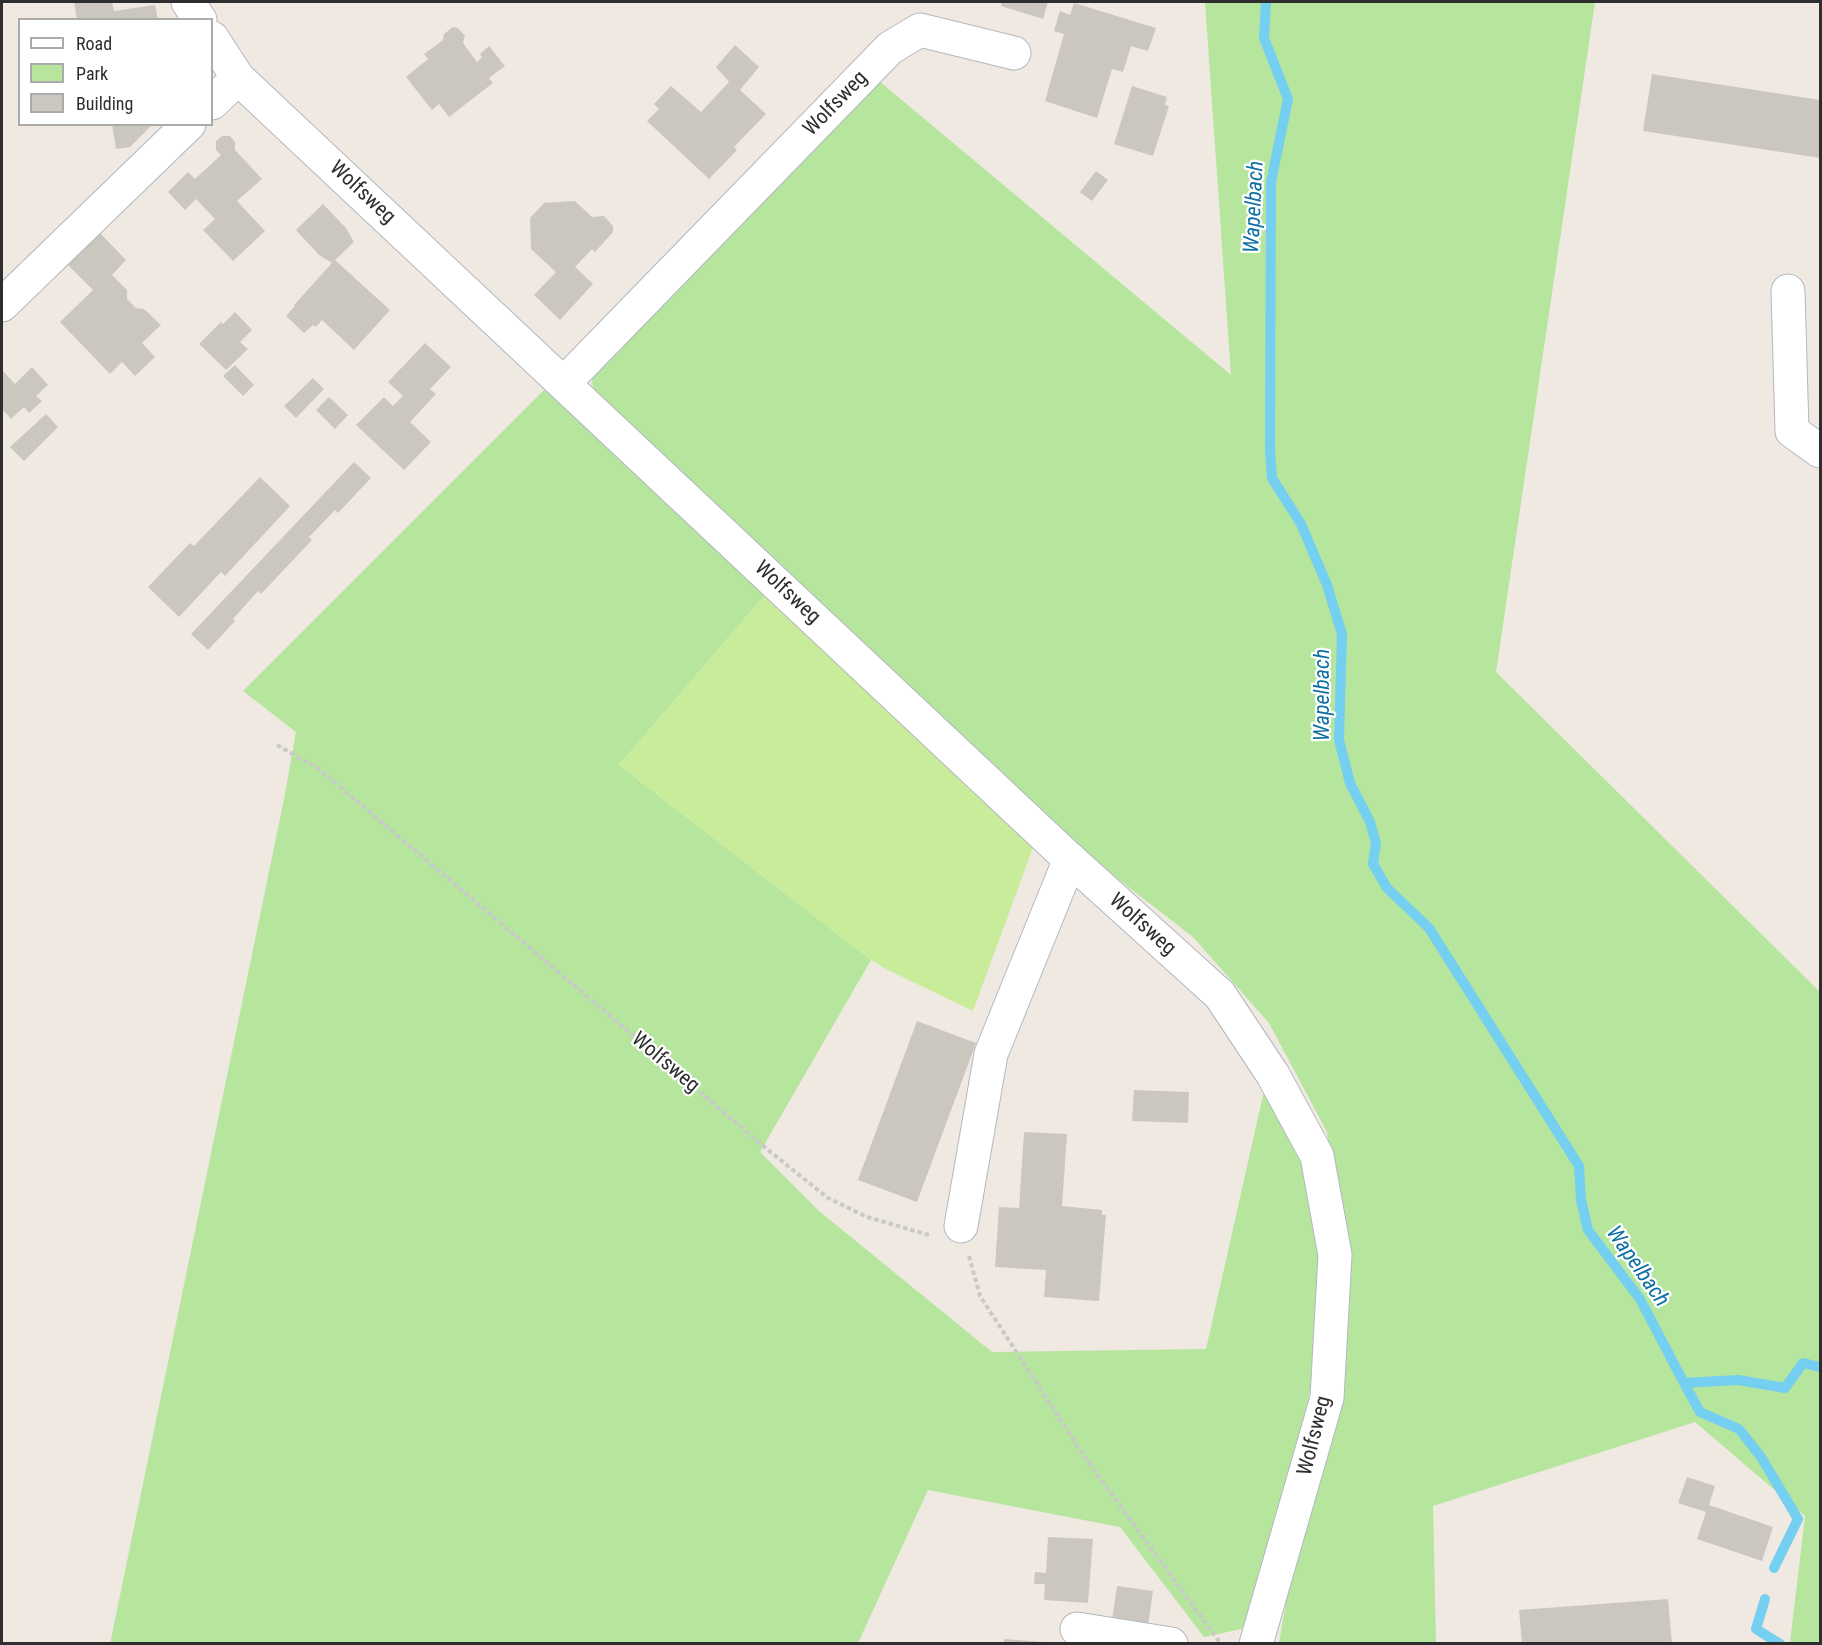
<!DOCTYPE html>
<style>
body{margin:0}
#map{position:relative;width:1822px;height:1645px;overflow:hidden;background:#efe9e1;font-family:"Roboto Condensed",sans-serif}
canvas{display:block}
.frame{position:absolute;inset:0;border:3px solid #2e2e2e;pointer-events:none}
.legend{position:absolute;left:18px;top:18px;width:195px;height:108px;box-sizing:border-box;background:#fff;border:2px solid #ababab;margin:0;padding:8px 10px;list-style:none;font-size:18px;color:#2e2e2e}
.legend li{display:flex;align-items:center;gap:12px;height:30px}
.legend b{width:30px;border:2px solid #ababab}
</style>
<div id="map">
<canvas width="1822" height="1645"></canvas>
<div class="frame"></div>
<ul class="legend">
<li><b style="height:8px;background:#fff"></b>Road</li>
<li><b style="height:16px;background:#b6e59e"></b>Park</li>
<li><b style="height:16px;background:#cbc7bf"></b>Building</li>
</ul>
</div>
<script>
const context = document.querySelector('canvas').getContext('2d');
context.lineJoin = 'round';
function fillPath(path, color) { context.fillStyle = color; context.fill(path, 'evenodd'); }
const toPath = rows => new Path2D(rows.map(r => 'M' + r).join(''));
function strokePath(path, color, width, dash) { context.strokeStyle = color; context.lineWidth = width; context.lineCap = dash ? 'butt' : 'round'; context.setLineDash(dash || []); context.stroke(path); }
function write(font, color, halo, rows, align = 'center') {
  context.font = font + ' "Roboto Condensed",sans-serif'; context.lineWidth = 4.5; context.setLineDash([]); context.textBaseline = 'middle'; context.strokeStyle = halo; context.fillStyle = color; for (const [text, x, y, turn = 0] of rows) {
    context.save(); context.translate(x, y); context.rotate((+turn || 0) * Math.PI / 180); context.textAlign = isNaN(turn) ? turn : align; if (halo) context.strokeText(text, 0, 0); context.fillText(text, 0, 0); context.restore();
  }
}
fillPath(toPath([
 [1205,2,1595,2,1496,672,1820,992,1820,1643,1790,1643,1805,1516,1695,1422,1433,1506,1436,1643,1279,1643,1287,1597,1338,1404,1341,1220,1327,1132,1269,1023,1193,937,1100,865,594,395,591,374,879,81,1231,375],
 [549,385,764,596,619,765,871,960,760,1152,819,1211,992,1352,1206,1349,1266,1082,1303,1162,1321,1262,1319,1347,1293,1473,1246,1628,1204,1637,1120,1527,928,1490,858,1643,110,1644,284,799,296,732,243,691]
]), '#b6e59e');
fillPath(toPath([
 [764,596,1035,842,973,1011,886,969,871,960,619,765]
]), '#c9ec9a');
strokePath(toPath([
 [1266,2,1264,38,1288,99,1271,182,1270,450,1272,478,1301,524,1327,585,1342,634,1339,740,1350,783,1370,822,1376,843,1373,864,1387,888,1429,928,1579,1166,1581,1200,1588,1230,1640,1299,1684,1383,1738,1380,1785,1388,1803,1363,1820,1367],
 [1684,1383,1700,1412,1739,1429,1761,1457,1798,1519,1774,1568],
 [1765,1599,1756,1629,1780,1644]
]), '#75cff0', 10);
fillPath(toPath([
 [74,2,112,2,114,11,155,5,158,20,77,20],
 [1002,2,1048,2,1043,19,1001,6],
 [1074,3,1156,28,1148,51,1131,46,1123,72,1112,69,1097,118,1045,101,1064,34,1054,31,1060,11,1070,15],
 [453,27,458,28,465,36,463,43,477,62,482,57,480,54,489,46,505,66,489,78,493,83,449,117,439,104,432,110,406,77,428,59,424,54,443,40,444,34],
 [735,45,759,67,740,90,766,114,734,147,737,150,709,179,647,121,659,109,654,104,671,86,701,112,729,82,716,67],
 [1652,74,1820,100,1820,158,1643,131],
 [1132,86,1167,97,1165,105,1169,106,1153,156,1114,144],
 [112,124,153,124,130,147,116,149],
 [222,136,230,136,235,142,235,150,262,179,237,201,265,231,233,261,203,230,215,219,196,199,185,210,168,192,188,172,195,179,221,155,216,150,216,141],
 [1096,171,1108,180,1092,201,1080,192],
 [575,201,592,217,604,216,613,226,613,232,595,252,592,249,575,267,593,284,560,320,534,295,556,272,531,249,530,218,544,203],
 [323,204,346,228,354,242,335,260,390,310,354,350,322,320,316,327,313,325,304,333,286,316,295,306,294,305,332,263,319,255,296,230],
 [97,230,126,260,112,275,127,290,127,299,136,308,144,309,161,325,142,343,155,357,135,376,122,362,110,374,60,322,93,290,65,262],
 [235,312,252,330,240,342,248,349,226,370,199,344,221,322,223,324],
 [425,343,451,367,430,389,436,394,410,422,431,442,404,470,356,425,384,397,393,406,403,396,388,382],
 [235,365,254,385,243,396,223,376],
 [32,367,48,385,36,396,42,401,29,413,24,407,11,419,2,409,2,370,15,384],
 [313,378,324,389,296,418,284,406],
 [329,397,348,415,335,429,316,410],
 [46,414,58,427,24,461,10,447],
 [354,462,371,478,338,513,335,510,309,537,312,540,261,594,258,591,233,619,235,621,208,650,191,634],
 [260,477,290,506,225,576,221,572,179,617,148,587,190,543,194,546],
 [917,1021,976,1043,917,1202,858,1180],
 [1134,1090,1189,1092,1188,1123,1132,1121],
 [1024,1132,1067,1134,1062,1206,1102,1210,1102,1215,1106,1215,1099,1301,1044,1297,1046,1270,995,1267,999,1207,1019,1208],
 [1687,1477,1715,1486,1709,1505,1773,1527,1762,1561,1697,1539,1706,1512,1678,1503],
 [1048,1537,1093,1539,1088,1603,1044,1600,1045,1584,1034,1584,1035,1572,1046,1573],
 [1117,1586,1153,1591,1148,1626,1112,1621],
 [1668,1599,1672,1644,1522,1644,1519,1610],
 [1004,1639,1044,1642,1044,1644,1004,1644]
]), '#cbc7bf');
const minor = toPath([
 [188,2,200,20],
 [212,38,238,78,1063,853,1220,995,1273,1075,1317,1156,1335,1255,1327,1398,1256,1644],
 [212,103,238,78],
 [1788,291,1792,431,1820,451],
 [2,305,189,124],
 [564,383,890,48,920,30,1014,53],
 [961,1226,991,1054,1070,859],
 [1077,1629,1171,1644]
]);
strokePath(minor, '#b4b7c1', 35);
strokePath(toPath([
 [277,745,319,769,768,1150,828,1198,867,1217,929,1235],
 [969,1256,980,1296,1086,1459,1221,1644]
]), '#c9c9c9', 4, [4.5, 3]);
strokePath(minor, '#fff', 33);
write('21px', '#2e2e2e', '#fff', [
 ["Wolfsweg",836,104,-46],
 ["Wolfsweg",362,193,43],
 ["Wolfsweg",787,593,43],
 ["Wolfsweg",1142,925,42],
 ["Wolfsweg",665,1063,40],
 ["Wolfsweg",1315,1436,-76]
]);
write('italic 22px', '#0d6fa3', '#fff', [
 ["Wapelbach",1255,207,-87],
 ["Wapelbach",1323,695,-90],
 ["Wapelbach",1637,1267,55]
]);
</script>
